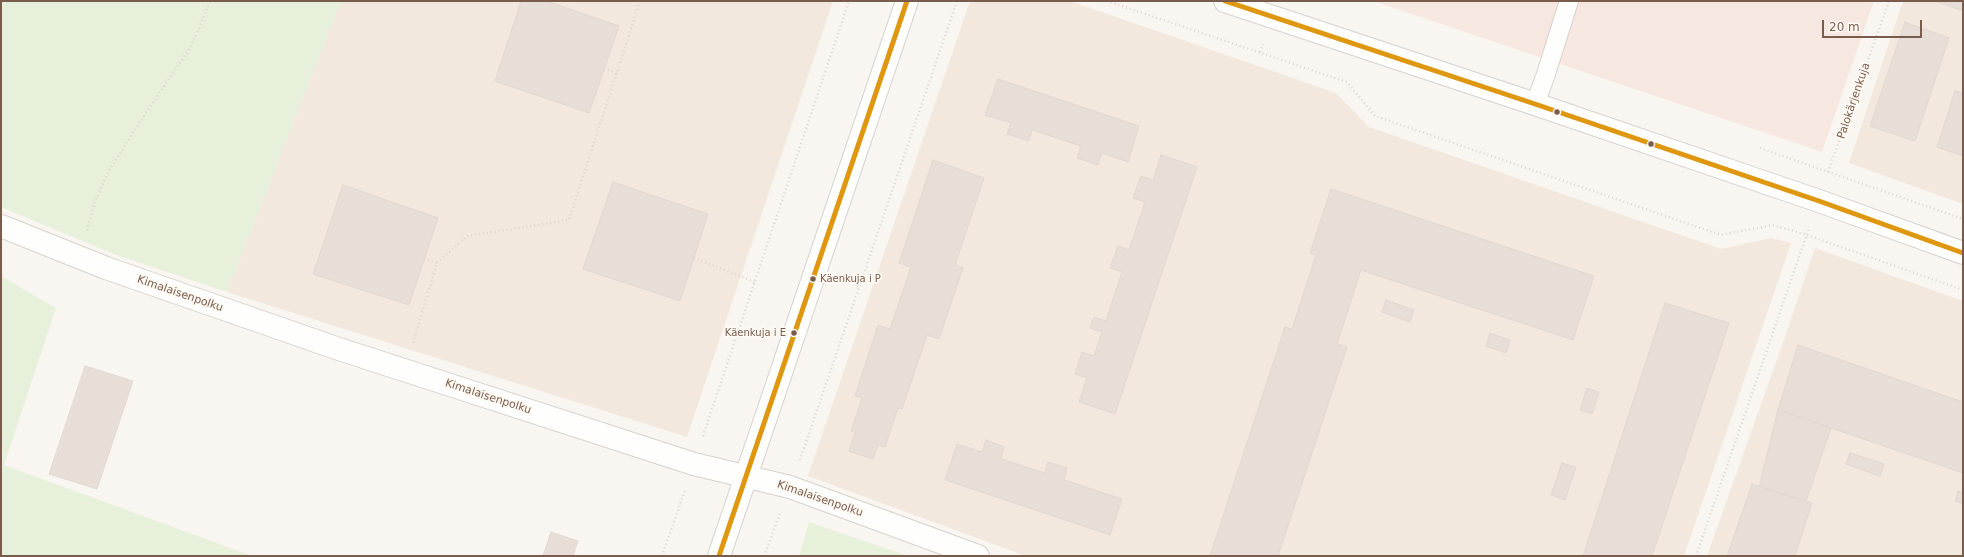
<!DOCTYPE html>
<meta charset="utf-8">
<style>
body{margin:0}
#map{position:relative;width:1964px;height:557px;overflow:hidden;background:#f9f5f0;font-family:"DejaVu Sans",sans-serif}
canvas{display:block}
.frame{position:absolute;inset:0;border:2px solid #7a5c4d;pointer-events:none}
.scale{position:absolute;left:1822px;top:20px;width:100px;height:18px;box-sizing:border-box;border:2px solid #7a5c4d;border-top:0;padding-left:5px;font-size:12px;line-height:14px;white-space:nowrap;color:#7a5c4d;-webkit-text-stroke:3px #fffaf3;paint-order:stroke}
</style>
<div id="map">
<canvas width="1964" height="557"></canvas>
<div class="frame"></div>
<div class="scale">20 m</div>
</div>
<script>
const context = document.querySelector('canvas').getContext('2d');
context.lineJoin = 'round';
function fillPath(path, color) { context.fillStyle = color; context.fill(path, 'evenodd'); }
const toPath = rows => new Path2D(rows.map(r => 'M' + r).join(''));
function strokePath(path, color, width, dash) { context.strokeStyle = color; context.lineWidth = width; context.lineCap = dash ? 'butt' : 'round'; context.setLineDash(dash || []); context.stroke(path); }
function write(font, color, halo, rows, align = 'center') {
  context.font = font + ' "DejaVu Sans",sans-serif'; context.lineWidth = 3.5; context.setLineDash([]); context.textBaseline = 'middle'; context.strokeStyle = halo; context.fillStyle = color; for (const [text, x, y, turn = 0] of rows) {
    context.save(); context.translate(x, y); context.rotate((+turn || 0) * Math.PI / 180); context.textAlign = isNaN(turn) ? turn : align; if (halo) context.strokeText(text, 0, 0); context.fillText(text, 0, 0); context.restore();
  }
}
fillPath(toPath([
 [341,1,833,1,687,437,227,292],
 [973,1,1070,1,1336,93,1369,127,1721,249,1771,238,1791,243,1684,556,1026,556,808,476,969,4],
 [1903,1,1963,1,1963,204,1849,163],
 [1815,248,1963,301,1963,556,1707,556,1785,337]
]), '#f2e8de');
fillPath(toPath([
 [1373,1,1874,1,1822,152]
]), '#f6e8e1');
fillPath(toPath([
 [1,1,341,1,227,292,114,254,1,207],
 [1,276,56,308,4,465,252,556,1,556],
 [809,522,908,556,799,556]
]), '#e7f0db');
const building = toPath([
 [521,1,547,1,619,26,589,113,495,81,521,1],
 [1935,1,1963,1,1963,11,1935,1],
 [1905,22,1949,38,1915,141,1870,126,1905,22],
 [998,79,1139,126,1128,162,1102,153,1098,165,1077,158,1081,146,1032,130,1029,141,1007,134,1011,123,985,115,998,79],
 [1955,91,1963,93,1963,156,1937,147,1955,91],
 [1161,155,1197,167,1115,414,1079,402,1087,378,1075,374,1082,352,1094,356,1102,332,1090,328,1094,317,1106,321,1122,272,1110,268,1118,246,1129,250,1145,202,1133,198,1141,176,1153,180,1161,155],
 [933,160,984,178,955,265,963,268,939,339,927,335,902,409,898,408,885,447,878,445,873,459,849,451,855,432,851,431,862,398,855,396,878,325,890,329,911,267,899,263,933,160],
 [613,182,708,214,680,301,583,269,613,182],
 [343,185,438,218,409,305,313,274,343,185],
 [1331,189,1594,276,1573,340,1361,270,1337,344,1347,347,1278,556,1210,556,1285,327,1292,329,1316,255,1310,253,1331,189],
 [1386,300,1414,310,1410,322,1382,312,1386,300],
 [1665,303,1729,323,1652,556,1583,556,1665,303],
 [1490,333,1510,340,1506,353,1486,346,1490,333],
 [1798,345,1963,402,1963,473,1778,410,1798,345],
 [85,366,133,381,97,489,49,474,85,366],
 [1587,388,1599,392,1592,414,1580,410,1587,388],
 [1778,410,1831,428,1806,501,1759,487,1778,410],
 [986,440,1004,447,1001,459,1045,473,1048,462,1067,468,1064,480,1122,499,1110,535,945,480,957,444,982,452,986,440],
 [1850,453,1884,464,1880,476,1846,464,1850,453],
 [1562,463,1576,467,1565,500,1551,495,1562,463],
 [1752,484,1812,503,1795,556,1727,556,1752,484],
 [1958,491,1963,493,1963,504,1955,501,1958,491],
 [551,532,578,541,573,556,543,556,551,532]
]);
fillPath(building, '#e6ded7');
strokePath(building, '#e2d8d2', 1);
const service = toPath([
 [1535,104,1545,77,1569,1]
]);
const minor = toPath([
 [1,226,106,268,339,349,694,464,790,487,978,556]
]);
const tertiary = toPath([
 [1225,1,1535,104,1819,201,1963,253],
 [719,556,907,1]
]);
strokePath(service, '#d7d1cb', 20);
strokePath(minor, '#d7d1cb', 24);
strokePath(tertiary, '#d7d1cb', 24);
strokePath(toPath([
 [1107,1,1347,82,1375,116,1721,235,1773,225,1807,235,1963,290],
 [1260,52,1263,44],
 [604,69,617,73],
 [1760,148,1963,219],
 [1828,172,1889,1],
 [87,230,95,202,107,174,141,120,192,45,210,1],
 [694,258,755,282],
 [424,259,437,263],
 [413,343,437,263,467,236,569,220,640,1],
 [703,436,849,1],
 [800,460,957,1],
 [662,556,685,490],
 [764,556,780,513],
 [1696,556,1809,228]
]), '#dcd5d0', 2.5, [1, 3]);
strokePath(service, '#fefefd', 18);
strokePath(minor, '#fefefd', 22);
strokePath(tertiary, '#fefefd', 22);
strokePath(toPath([
 [1225,1,1535,104,1819,201,1963,253],
 [719,556,907,1]
]), '#de970f', 5);
for (const [x, y, r, color] of [
 [1557,112,3.5,"#7a5c4d"],
 [1651,144,3.5,"#7a5c4d"],
 [813,279,3.5,"#7a5c4d"],
 [794,333,3.5,"#7a5c4d"]
]) { const dot = new Path2D(); dot.arc(x, y, r, 0, 2 * Math.PI); context.fillStyle = color; context.fill(dot); strokePath(dot, '#fffaf3', 1.5); }
write('10px', '#7a5c4d', '#fffaf3', [
 ["Käenkuja i P",820,279],
 ["Käenkuja i E",786,333,"right"]
], 'left');
write('11px', '#7a5c4d', '#fffaf3', [
 ["Palokärjenkuja",1854,101,-71],
 ["Kimalaisenpolku",180,294,19],
 ["Kimalaisenpolku",488,397,18],
 ["Kimalaisenpolku",820,499,19]
]);
</script>
